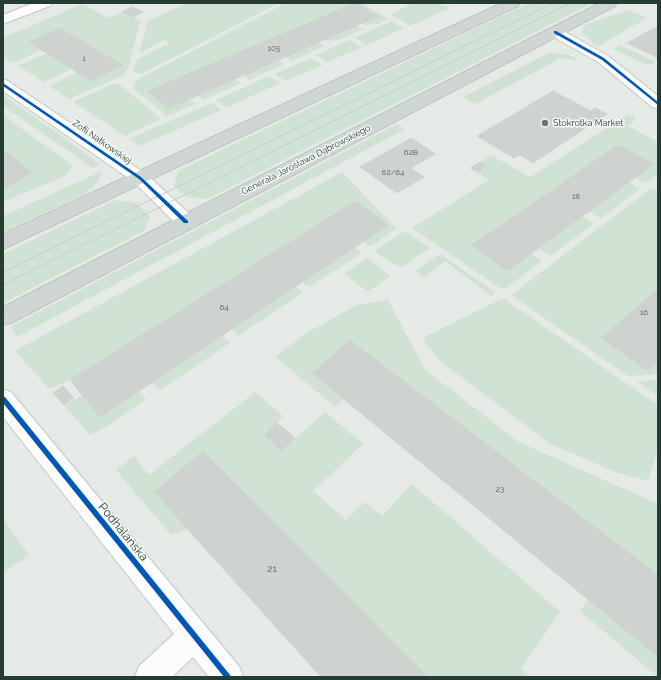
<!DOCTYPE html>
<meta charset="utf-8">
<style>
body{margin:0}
#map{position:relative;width:661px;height:680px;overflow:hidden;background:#e5eae7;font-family:Raleway,sans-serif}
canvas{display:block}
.frame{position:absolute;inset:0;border:4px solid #253c32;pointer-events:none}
</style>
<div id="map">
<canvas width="661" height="680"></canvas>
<div class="frame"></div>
</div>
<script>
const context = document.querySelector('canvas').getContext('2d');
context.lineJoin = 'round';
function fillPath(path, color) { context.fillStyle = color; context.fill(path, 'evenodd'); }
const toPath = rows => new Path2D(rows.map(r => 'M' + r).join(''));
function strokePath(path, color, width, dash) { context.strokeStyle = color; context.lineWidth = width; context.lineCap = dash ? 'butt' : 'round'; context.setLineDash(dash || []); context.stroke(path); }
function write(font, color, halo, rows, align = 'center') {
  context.font = font + ' Raleway,sans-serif'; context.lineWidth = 3; context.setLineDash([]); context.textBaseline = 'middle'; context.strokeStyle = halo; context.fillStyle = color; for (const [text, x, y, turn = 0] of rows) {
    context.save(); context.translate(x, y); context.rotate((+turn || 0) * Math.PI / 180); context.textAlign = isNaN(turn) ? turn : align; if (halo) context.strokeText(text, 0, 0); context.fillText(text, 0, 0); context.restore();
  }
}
fillPath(toPath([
 [186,3,279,3,141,74,133,72,137,59,170,43,165,40,139,53,146,30,146,25,149,21],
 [286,3,361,3,388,19,378,24,365,25,361,23,377,15,355,3,169,108,189,99,195,104,167,116,135,90,134,84,138,79],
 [414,3,439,3,450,8,410,26,390,14],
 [529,3,593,3,207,199,187,197,174,186,178,171],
 [82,4,109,18,122,12,140,21,140,23,128,69,123,75,69,99,49,86,78,72,122,64,60,28,29,42,42,50,13,63,3,57,3,38],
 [629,10,647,18,597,47,584,35,582,31,583,27,587,24],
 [391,21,404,28,367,45,355,38],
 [356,25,363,29,339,40,327,41,324,39],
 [350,40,362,47,327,62,316,55],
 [318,42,325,46,292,61,285,56],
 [620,45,656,62,651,65,644,64,613,49],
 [47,53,72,69,44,82,18,66],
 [549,53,565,54,574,57,581,61,561,58,475,104,463,97],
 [311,58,323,65,286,81,275,74],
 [278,60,284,64,249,80,243,75],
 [269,76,280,83,226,108,216,100],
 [235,79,241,83,204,100,198,95],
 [118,83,161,119,125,136,73,102,112,84],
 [3,95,64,138,100,164,93,168,3,106],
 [212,103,221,110,140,146,129,139],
 [629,114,635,118,634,121,628,126,658,142,658,174,646,183,635,178,653,164,618,145,471,244,531,253,542,261,506,288,500,288,412,228,489,180,477,172,487,167,480,162,491,155,530,177],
 [3,115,73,166,67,175,3,202,3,189,32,173,3,150],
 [397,124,405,129,17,337,10,327],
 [102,171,99,180,93,187,83,195,3,232,3,216],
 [342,172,396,228,370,247,363,241,388,225,355,201,70,380,49,389,15,351],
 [629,182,640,189,601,218,589,211],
 [652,188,658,189,658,289,601,338,647,371,658,362,658,374,628,376,511,295],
 [116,200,136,203,150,216,145,230,3,303,3,254],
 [583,216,594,223,550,256,538,248],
 [405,231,430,248,402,267,389,262,374,251],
 [354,247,362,253,309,287,302,282],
 [440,254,495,292,491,296,445,261,424,277,416,271],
 [367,258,390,276,368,292,344,274],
 [295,286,302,293,238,336,231,329],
 [504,299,658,405,658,447,648,481,615,472,549,443,440,361,422,338,499,300],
 [388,300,425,370,519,442,658,504,658,575,350,340,312,373,344,399,335,407,276,357,306,333,357,305],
 [222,335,230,343,160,390,152,382],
 [658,380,658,396,636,381],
 [139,390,146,399,107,426,90,435,64,405,83,395],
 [255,392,283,416,277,423,264,435,281,451,325,412,363,444,313,491,346,520,365,502,382,516,412,484,560,612,521,669,529,677,428,677,203,451,154,492,187,529,171,535,116,470,134,456,149,475],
 [3,518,29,555,3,573],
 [588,600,658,657,658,677,580,611]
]), '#d0e2d3');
const building = toPath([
 [355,3,378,16,169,108,148,91,355,3],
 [133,7,143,12,133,17,122,12,133,7],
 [658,26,658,58,627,43,658,26],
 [60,28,123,65,91,81,29,42,60,28],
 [553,91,591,111,595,108,607,114,533,163,520,155,514,158,477,136,553,91],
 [411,138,435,154,411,168,387,152,411,138],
 [618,145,654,164,507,271,471,245,618,145],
 [3,150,23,165,3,176,3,150],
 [387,152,411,168,424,177,397,193,360,167,387,152],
 [480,162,487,166,477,172,470,168,480,162],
 [23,165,32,173,3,189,3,176,23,165],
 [355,201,388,225,100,417,70,380,355,201],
 [658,289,658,362,648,371,601,338,658,289],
 [350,340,658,575,658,657,312,373,350,340],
 [63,386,74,398,64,405,53,393,63,386],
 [277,423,295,438,281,451,264,435,277,423],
 [203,451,428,677,321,677,154,492,203,451]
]);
fillPath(building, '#ced3d0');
strokePath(building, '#ced3d0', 1);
const minor = toPath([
 [33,3,52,3,50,6,3,24,3,15,33,3],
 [555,28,560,29,608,56,658,96,658,109,652,107,598,62,550,35,548,32,550,29,555,28],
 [3,79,8,81,146,174,193,217,195,222,193,227,186,229,179,227,134,182,3,91,3,79],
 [3,389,11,392,239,666,243,677,209,677,193,657,172,677,135,677,139,666,174,634,3,417,3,389]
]);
const major = toPath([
 [502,3,520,3,518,6,3,249,3,234,502,3],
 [600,3,617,3,615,6,11,323,3,325,3,307,600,3]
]);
strokePath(minor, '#c2c7c4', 2);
strokePath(major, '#bdc6c2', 2);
fillPath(minor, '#fbfcfb');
fillPath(major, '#cfd6d3');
strokePath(toPath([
 [3,272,553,3],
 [3,285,571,3]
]), '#c7cbc9', 1);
fillPath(toPath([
 [554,31,556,31,604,58,658,102,658,105,602,60,554,33,554,31],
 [3,83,141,177,188,221,188,223,184,223,139,179,3,86,3,83],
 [3,397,5,397,230,675,231,677,224,677,3,403,3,397]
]), '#0057b8');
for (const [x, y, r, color] of [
 [545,123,4,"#687971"]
]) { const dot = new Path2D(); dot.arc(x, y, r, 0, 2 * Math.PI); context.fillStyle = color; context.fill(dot); strokePath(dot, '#f4f9f5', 1.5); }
write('8px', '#50625a', null, [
 ["105",274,49],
 ["1",84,59],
 ["62B",411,153],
 ["62/64",393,173],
 ["18",576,197],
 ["64",224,308],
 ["16",644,313],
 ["23",500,490]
]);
write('9px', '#253c32', '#f4f9f5', [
 ["Stokrotka Market",553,123]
], 'left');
write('9px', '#253c32', '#f4f9f5', [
 ["Zofii Nałkowskiej",102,142,35],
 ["Generała Jarosława Dąbrowskiego",306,160,-27]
]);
write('10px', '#50625a', null, [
 ["21",272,569]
]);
write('12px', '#253c32', '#f4f9f5', [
 ["Podhalańska",123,532,51]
]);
</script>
